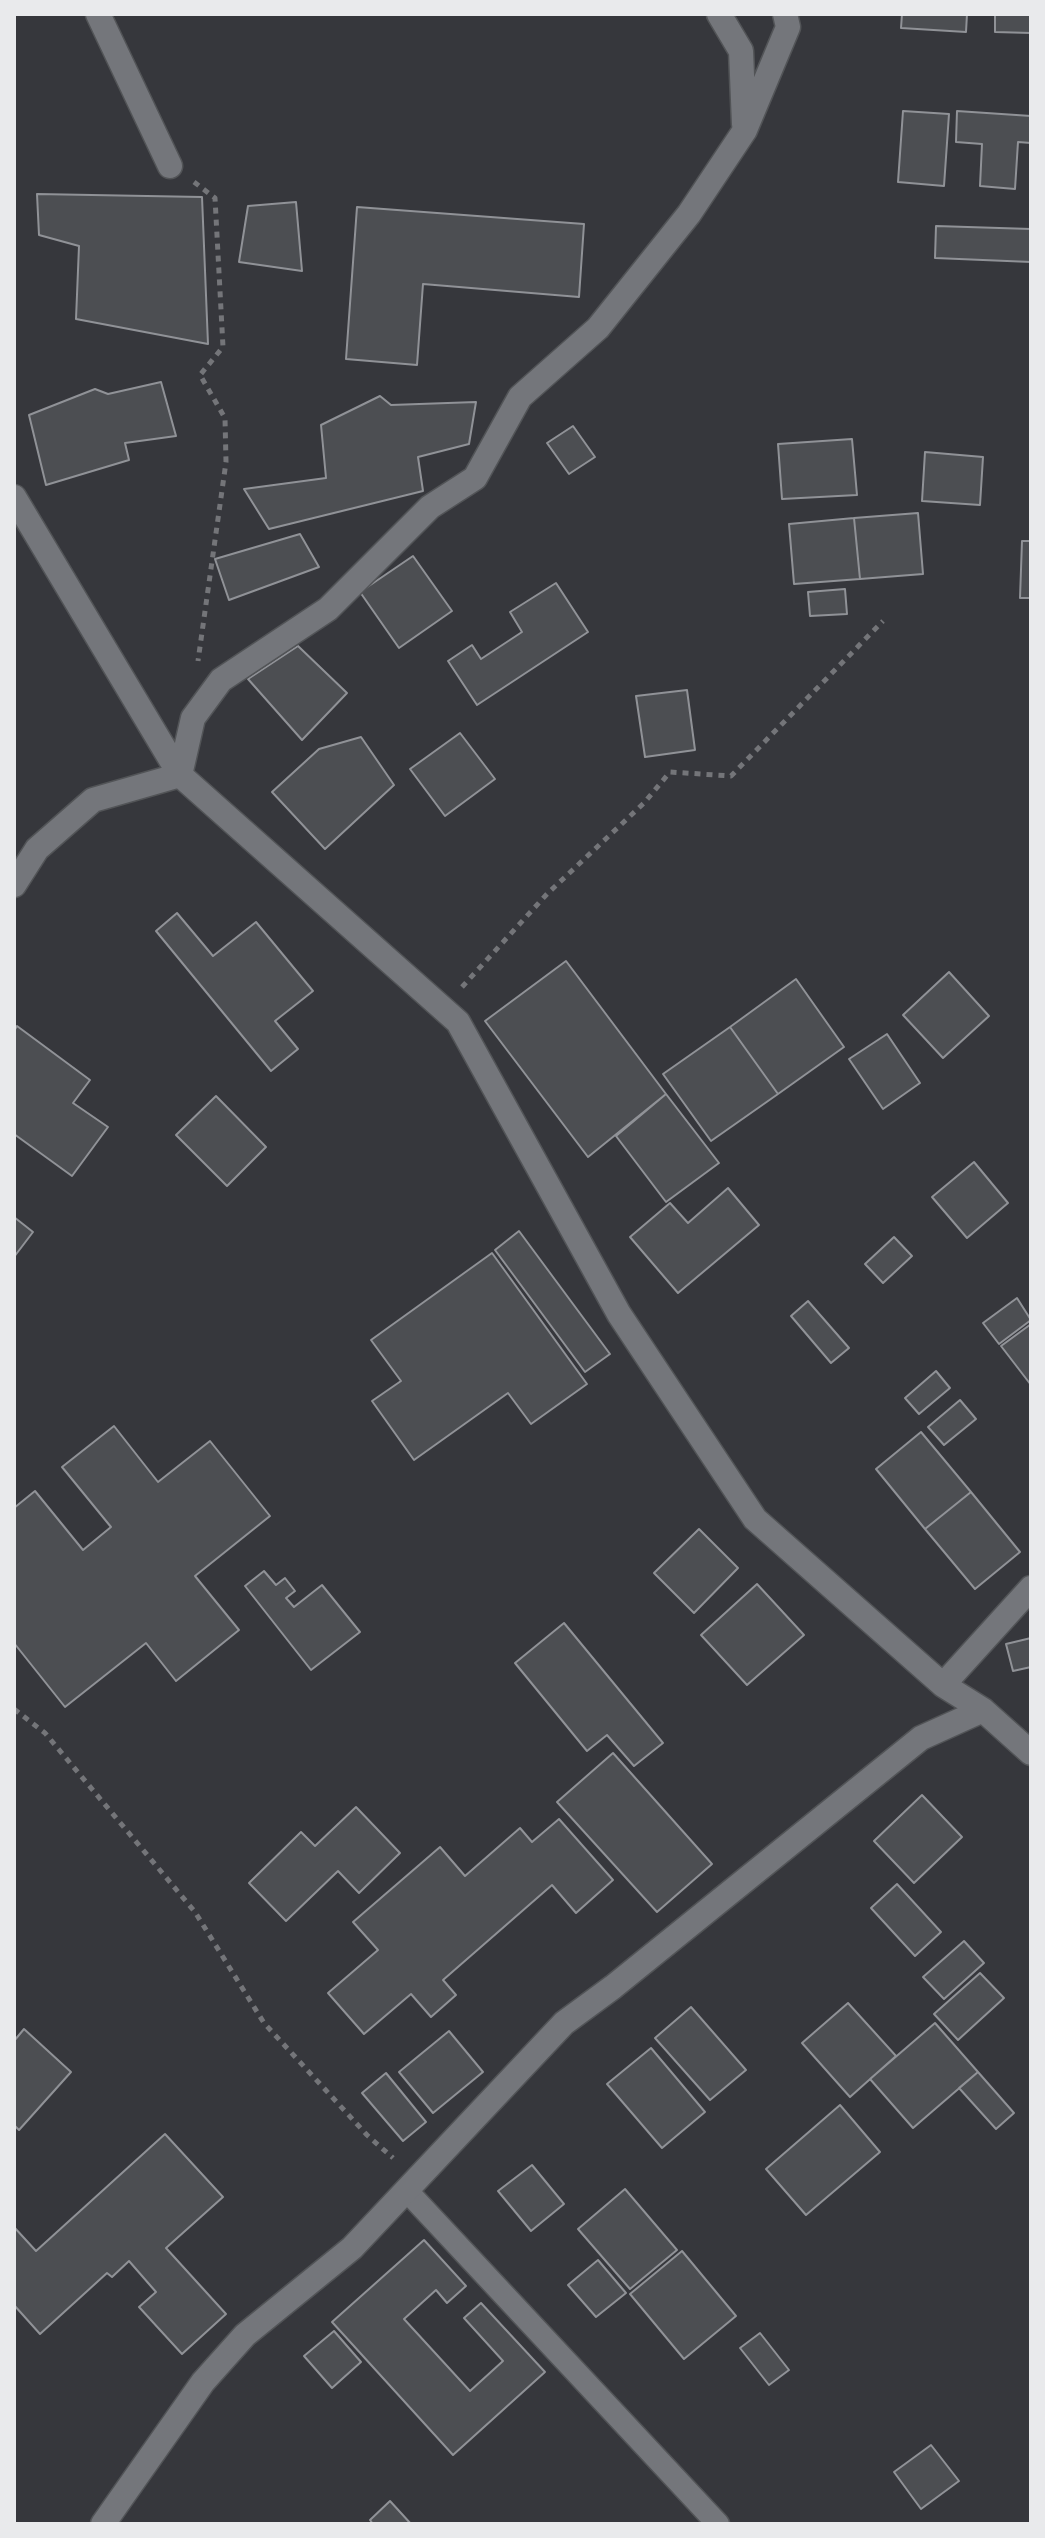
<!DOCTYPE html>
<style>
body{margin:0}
#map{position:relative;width:1045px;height:2538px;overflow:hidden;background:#36373c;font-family:Jost,sans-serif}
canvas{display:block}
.frame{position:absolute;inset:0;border:16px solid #e9eaec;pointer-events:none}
</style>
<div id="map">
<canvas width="1045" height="2538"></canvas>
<div class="frame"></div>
</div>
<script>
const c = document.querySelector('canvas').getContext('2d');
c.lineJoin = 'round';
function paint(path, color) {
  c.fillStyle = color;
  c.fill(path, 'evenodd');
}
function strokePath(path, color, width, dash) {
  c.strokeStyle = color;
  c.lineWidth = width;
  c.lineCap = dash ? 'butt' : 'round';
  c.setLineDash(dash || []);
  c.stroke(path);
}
const building = new Path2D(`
 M902,14H967L966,32L901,28Z
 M995,14H1031V33L995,32Z
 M903,111L949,114L944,186L898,182Z
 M957,111L1031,116V143L1018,142L1015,189L980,186L982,144L956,142Z
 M37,194L202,197L208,344L76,319L79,246L39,235Z
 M296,202L302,271L239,262L248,206Z
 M357,207L584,224L579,297L423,284L417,365L346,359Z
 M936,226L1031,229V262L935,258Z
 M161,382L176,436L125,443L129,460L46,485L29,415L95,389L108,394Z
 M380,396L391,405L476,402L469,444L418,457L423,491L269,529L244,489L326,478L321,425Z
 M573,426L595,457L569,474L547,443Z
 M852,439L857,495L782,499L778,444Z
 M925,452L983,457L980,505L922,501Z
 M918,513L923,574L860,579L854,518Z
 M854,518L860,579L794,584L789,524Z
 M300,534L319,567L229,600L215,559Z
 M1022,541H1031V598H1020Z
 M413,556L452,611L399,648L360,592Z
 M556,583L588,632L477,705L448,661L472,645L481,659L522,632L510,612Z
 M845,589L847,614L810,616L808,592Z
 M298,646L347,693L302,740L248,679Z
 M687,690L695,750L645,757L636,696Z
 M460,733L495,779L445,816L410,769Z
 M361,737L394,785L325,849L272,792L319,749Z
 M177,913L213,956L256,922L313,991L275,1021L298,1049L271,1071L156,931Z
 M566,961L666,1094L588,1157L485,1021Z
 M949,972L989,1016L943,1058L903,1015Z
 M796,979L844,1047L778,1094L730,1027Z
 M17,1026L90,1080L73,1103L108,1127L72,1176L14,1134V1031Z
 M730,1027L778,1094L711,1141L663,1074Z
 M887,1034L920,1083L883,1109L849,1059Z
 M666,1094L719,1163L666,1202L616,1136Z
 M216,1096L266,1147L227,1186L176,1135Z
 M974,1162L1008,1203L967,1238L932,1197Z
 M728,1188L759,1225L678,1293L630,1237L670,1203L688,1223Z
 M14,1217L33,1232L14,1257Z
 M519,1231L610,1354L585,1372L495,1250Z
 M894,1237L912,1256L883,1283L865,1264Z
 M492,1253L587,1384L531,1424L508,1393L414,1460L372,1401L401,1381L371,1340Z
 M1017,1298L1031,1320L999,1344L983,1323Z
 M808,1301L849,1348L831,1363L791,1316Z
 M1031,1324V1385L1001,1346Z
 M936,1371L950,1388L919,1414L905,1398Z
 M960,1400L976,1419L944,1445L928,1427Z
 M114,1426L158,1482L210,1441L270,1516L195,1576L239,1630L176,1681L146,1643L65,1707L14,1643V1508L35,1491L83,1550L111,1527L62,1467Z
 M921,1432L971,1492L925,1529L876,1469Z
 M971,1492L1020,1552L975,1589L925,1529Z
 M699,1529L738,1568L694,1613L654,1573Z
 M264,1571L276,1585L285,1578L295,1591L286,1598L294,1607L322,1585L360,1632L311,1670L245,1586Z
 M757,1584L804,1635L747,1685L701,1635Z
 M564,1623L663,1743L634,1766L607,1735L587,1751L515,1663Z
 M1031,1638V1667L1013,1671L1006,1644Z
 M613,1753L712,1864L657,1912L557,1802Z
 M922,1795L962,1837L914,1883L874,1841Z
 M356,1807L400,1853L359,1893L338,1871L286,1921L249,1883L301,1832L315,1846Z
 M559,1819L613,1880L576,1913L552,1885L443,1980L456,1995L431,2017L411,1994L364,2034L328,1993L378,1950L353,1922L440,1847L465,1876L520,1828L532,1842Z
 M897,1884L941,1932L915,1956L871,1908Z
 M964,1941L984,1963L944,1999L923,1977Z
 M980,1973L1004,1998L958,2040L934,2014Z
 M848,2003L896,2056L850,2097L802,2043Z
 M691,2007L746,2070L710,2100L655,2038Z
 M935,2023L978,2072L913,2128L870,2079Z
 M24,2029L71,2072L19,2130L14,2125V2041Z
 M449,2031L483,2072L433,2113L399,2072Z
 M651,2048L705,2112L662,2148L607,2084Z
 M978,2072L1014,2113L996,2129L959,2088Z
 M386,2073L426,2122L403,2141L362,2093Z
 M840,2105L880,2152L806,2215L766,2169Z
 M165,2134L223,2197L166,2248L226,2314L182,2354L139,2307L156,2292L129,2261L112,2277L107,2273L40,2334L14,2305V2227L36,2251Z
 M532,2165L564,2204L531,2231L498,2191Z
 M625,2189L677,2250L630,2289L578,2229Z
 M424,2240L466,2286L447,2303L436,2290L404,2319L470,2391L503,2361L464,2318L481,2303L545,2372L453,2455L332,2322Z
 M682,2251L736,2316L684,2359L630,2294Z
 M598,2260L626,2293L596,2317L568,2285Z
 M334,2331L361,2362L332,2388L304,2356Z
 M760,2333L789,2370L769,2385L740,2348Z
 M931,2445L959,2481L921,2509L894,2472Z
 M390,2501L411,2524H373L370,2520Z`);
paint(building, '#4c4e52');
strokePath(building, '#909297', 2);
const lane = new Path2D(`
 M407,2191L718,2524`);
const street = new Path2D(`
 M98,14L170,166
 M719,14L741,51L744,124
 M14,497L180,775L458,1022L619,1314L755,1519L943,1685L983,1710L1031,1753
 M14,885L37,849L93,800L180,775L193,718L221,680L328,609L430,507L475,478L520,397L598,328L689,214L745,130L788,27L785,14
 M943,1685L1031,1588
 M103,2524L203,2382L245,2335L352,2248L564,2023L613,1987L921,1738L983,1710`);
strokePath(lane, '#525457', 25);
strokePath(street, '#525457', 27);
strokePath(new Path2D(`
 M194,182L215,198L223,347L200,375L225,418L226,462L198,661
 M462,987L547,894L644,803L670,772L731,776L883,621
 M14,1709L45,1733L195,1912L264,2023L367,2135L393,2158`), '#747579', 5, [6, 6]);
strokePath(lane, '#74767b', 22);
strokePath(street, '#74767b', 24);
</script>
